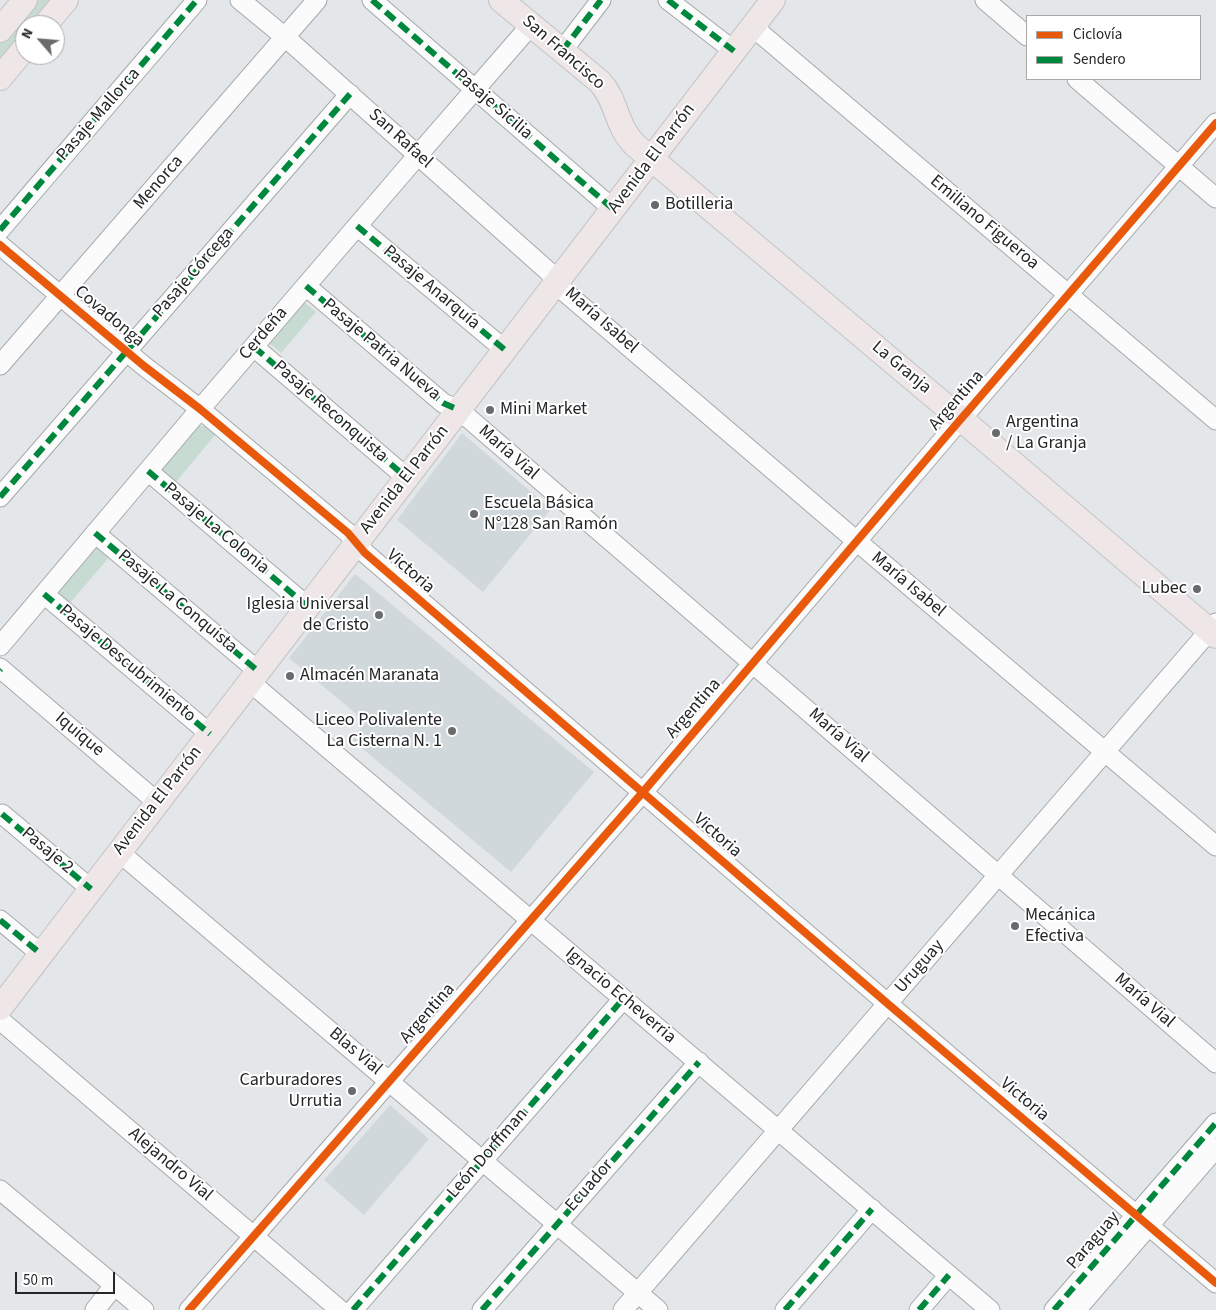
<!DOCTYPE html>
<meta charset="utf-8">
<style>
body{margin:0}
#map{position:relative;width:1216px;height:1310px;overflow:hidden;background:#e4e7e9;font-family:"Source Sans 3",sans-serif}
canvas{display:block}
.legend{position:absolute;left:1026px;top:15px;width:175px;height:65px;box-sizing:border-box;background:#fff;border:1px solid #a8a8a9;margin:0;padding:6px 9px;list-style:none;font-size:15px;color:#252627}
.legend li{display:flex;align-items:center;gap:10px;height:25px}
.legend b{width:25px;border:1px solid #a8a8a9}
.north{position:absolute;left:15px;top:15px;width:50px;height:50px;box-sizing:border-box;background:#fff;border:1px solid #a8a8a9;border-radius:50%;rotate:297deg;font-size:14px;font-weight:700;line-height:20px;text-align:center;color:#252627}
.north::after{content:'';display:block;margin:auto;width:18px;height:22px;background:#686a6b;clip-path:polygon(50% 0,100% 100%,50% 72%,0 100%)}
.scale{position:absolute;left:15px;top:1272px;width:100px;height:22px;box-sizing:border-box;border:2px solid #252627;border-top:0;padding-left:6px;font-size:15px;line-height:18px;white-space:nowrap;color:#252627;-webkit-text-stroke:4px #fff;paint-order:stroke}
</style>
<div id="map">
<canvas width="1216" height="1310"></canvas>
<ul class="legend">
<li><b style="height:6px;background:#e8590c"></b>Ciclovía</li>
<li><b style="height:6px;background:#00873e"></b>Sendero</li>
</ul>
<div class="north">N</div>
<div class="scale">50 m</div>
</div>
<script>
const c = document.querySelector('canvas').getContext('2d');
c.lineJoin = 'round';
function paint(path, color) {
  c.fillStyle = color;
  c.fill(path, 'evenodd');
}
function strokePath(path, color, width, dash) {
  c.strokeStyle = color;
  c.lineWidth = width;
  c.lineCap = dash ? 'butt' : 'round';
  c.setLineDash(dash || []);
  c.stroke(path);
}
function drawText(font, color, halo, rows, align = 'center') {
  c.font = font + ' "Source Sans 3",sans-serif';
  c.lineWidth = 4;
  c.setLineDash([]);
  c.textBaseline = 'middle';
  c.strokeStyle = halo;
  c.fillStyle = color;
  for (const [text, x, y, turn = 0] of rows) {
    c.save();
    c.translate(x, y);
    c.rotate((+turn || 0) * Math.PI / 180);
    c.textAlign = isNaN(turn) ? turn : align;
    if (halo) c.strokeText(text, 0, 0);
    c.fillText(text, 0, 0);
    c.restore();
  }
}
paint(new Path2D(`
 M462,433L551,509L483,592L397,520Z
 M355,574L594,772L511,872L352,740L366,722L289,658Z
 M390,1105L429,1139L364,1215L324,1180Z`), '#d0d8dc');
paint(new Path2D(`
 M33,0H60L38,25H25V41L0,70V39Z
 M304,302L316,312L281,353L269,343Z
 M198,426H207L216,434L175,483L160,471Z
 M98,544L111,555L70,603L58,592Z`), '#c7dbd2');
const minor = new Path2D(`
 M240,0L285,37L549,272L566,293L846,532L1216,846
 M372,0L613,209
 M668,0L734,51
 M985,0L1027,36
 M753,27L1216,420
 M562,51L601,0
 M1077,79L1216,198
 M357,226L505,350
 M0,230L197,0
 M0,245L144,366L200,409L348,533L365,553L888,1004L1216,1283
 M306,286L443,403L459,410L1216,1063
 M254,347L407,478
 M0,365L317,0
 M148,471L308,607
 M0,497L350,94
 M95,533L258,671
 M44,594L210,734
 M0,646L207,401L418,155L531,25
 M0,668L157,802
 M250,682L990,1310
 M2,814L91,889
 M119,852L658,1310
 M0,920L41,954
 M0,1020L340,1310
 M0,1190L144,1310
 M95,1310L114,1286
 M189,1310L643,792L948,434L1216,123
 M353,1310L623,999
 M482,1310L699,1062
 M623,1310L1216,623
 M785,1310L872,1209
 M919,1310L949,1275
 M1054,1310L1216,1123
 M1076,1310L1216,1148`);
const major = new Path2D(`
 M501,0L600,82C618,102 615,125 635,145L961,419L1216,636
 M45,25L66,0
 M0,30L25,0
 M0,78L25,48
 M0,1008L773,0`);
strokePath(minor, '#a5a7a9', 21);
strokePath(major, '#c2c3c4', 26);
strokePath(minor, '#fbfbfc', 19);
strokePath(major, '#eee6e7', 24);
strokePath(new Path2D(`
 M372,0L613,209
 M668,0L734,51
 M562,51L601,0
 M357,226L505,350
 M0,230L197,0
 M306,286L443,403L459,410
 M254,347L407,478
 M148,471L308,607
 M0,497L350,94
 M95,533L258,671
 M44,594L210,734
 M0,670L1,669
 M2,814L91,889
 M0,920L41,954
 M353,1310L623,999
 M482,1310L699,1062
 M785,1310L872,1209
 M919,1310L949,1275
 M1054,1310L1216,1123`), '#00873e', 6, [12, 6]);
strokePath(new Path2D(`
 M0,245L144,366L200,409L348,533L365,553L888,1004L1216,1283
 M189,1310L643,792L948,434L1216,123`), '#e8590c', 8);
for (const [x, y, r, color] of [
 [655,205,5,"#686a6b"],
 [490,410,5,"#686a6b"],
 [996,433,5,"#686a6b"],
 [474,514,5,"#686a6b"],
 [1197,589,5,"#686a6b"],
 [379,615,5,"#686a6b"],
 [290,676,5,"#686a6b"],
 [452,731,5,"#686a6b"],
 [1015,926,5,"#686a6b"],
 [352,1091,5,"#686a6b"]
]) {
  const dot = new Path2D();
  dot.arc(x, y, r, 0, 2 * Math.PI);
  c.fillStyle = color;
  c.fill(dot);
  strokePath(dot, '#fff', 2);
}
drawText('18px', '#252627', '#fff', [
 ["San Francisco",563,53,41],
 ["Pasaje Sicilia",493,105,41],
 ["Pasaje Mallorca",99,115,-49],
 ["San Rafael",400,139,42],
 ["Avenida El Parrón",652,159,-53],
 ["Menorca",159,183,-49],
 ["Emiliano Figueroa",984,223,40],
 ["Pasaje Córcega",194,273,-49],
 ["Pasaje Anarquía",431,288,40],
 ["Covadonga",109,317,40],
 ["María Isabel",601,321,41],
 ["Cerdeña",264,334,-49],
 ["Pasaje Patria Nueva",381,350,40],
 ["La Granja",901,368,40],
 ["Argentina",957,401,-49],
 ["Pasaje Reconquista",330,412,41],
 ["María Vial",508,453,41],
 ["Avenida El Parrón",405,480,-52],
 ["Pasaje La Colonia",216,529,40],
 ["Victoria",410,572,41],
 ["María Isabel",908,585,40],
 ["Pasaje La Conquista",177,602,40],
 ["Pasaje Descubrimiento",127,664,40],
 ["Argentina",694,709,-49],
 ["Iquique",79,735,40],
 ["María Vial",838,736,41],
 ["Avenida El Parrón",158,801,-52],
 ["Victoria",717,836,41],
 ["Pasaje 2",47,851,40],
 ["Uruguay",920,967,-49],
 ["Ignacio Echeverria",620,996,40],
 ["María Vial",1144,1001,41],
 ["Argentina",428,1014,-49],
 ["Blas Vial",355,1052,40],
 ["Victoria",1024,1100,40],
 ["León Dorffman",488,1154,-49],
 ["Alejandro Vial",170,1165,40],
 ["Ecuador",590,1186,-49],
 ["Paraguay",1094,1241,-49]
]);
drawText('18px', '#252627', '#fff', [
 ["Botilleria",665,205],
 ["Mini Market",500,410],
 ["Argentina",1006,423],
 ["/ La Granja",1006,444],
 ["Escuela Básica",484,504],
 ["N°128 San Ramón",484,525],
 ["Lubec",1187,589,"right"],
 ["Iglesia Universal",369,605,"right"],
 ["de Cristo",369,626,"right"],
 ["Almacén Maranata",300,676],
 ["Liceo Polivalente",442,721,"right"],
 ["La Cisterna N. 1",442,742,"right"],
 ["Mecánica",1025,916],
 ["Efectiva",1025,937],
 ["Carburadores",342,1081,"right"],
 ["Urrutia",342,1102,"right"]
], 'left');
</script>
